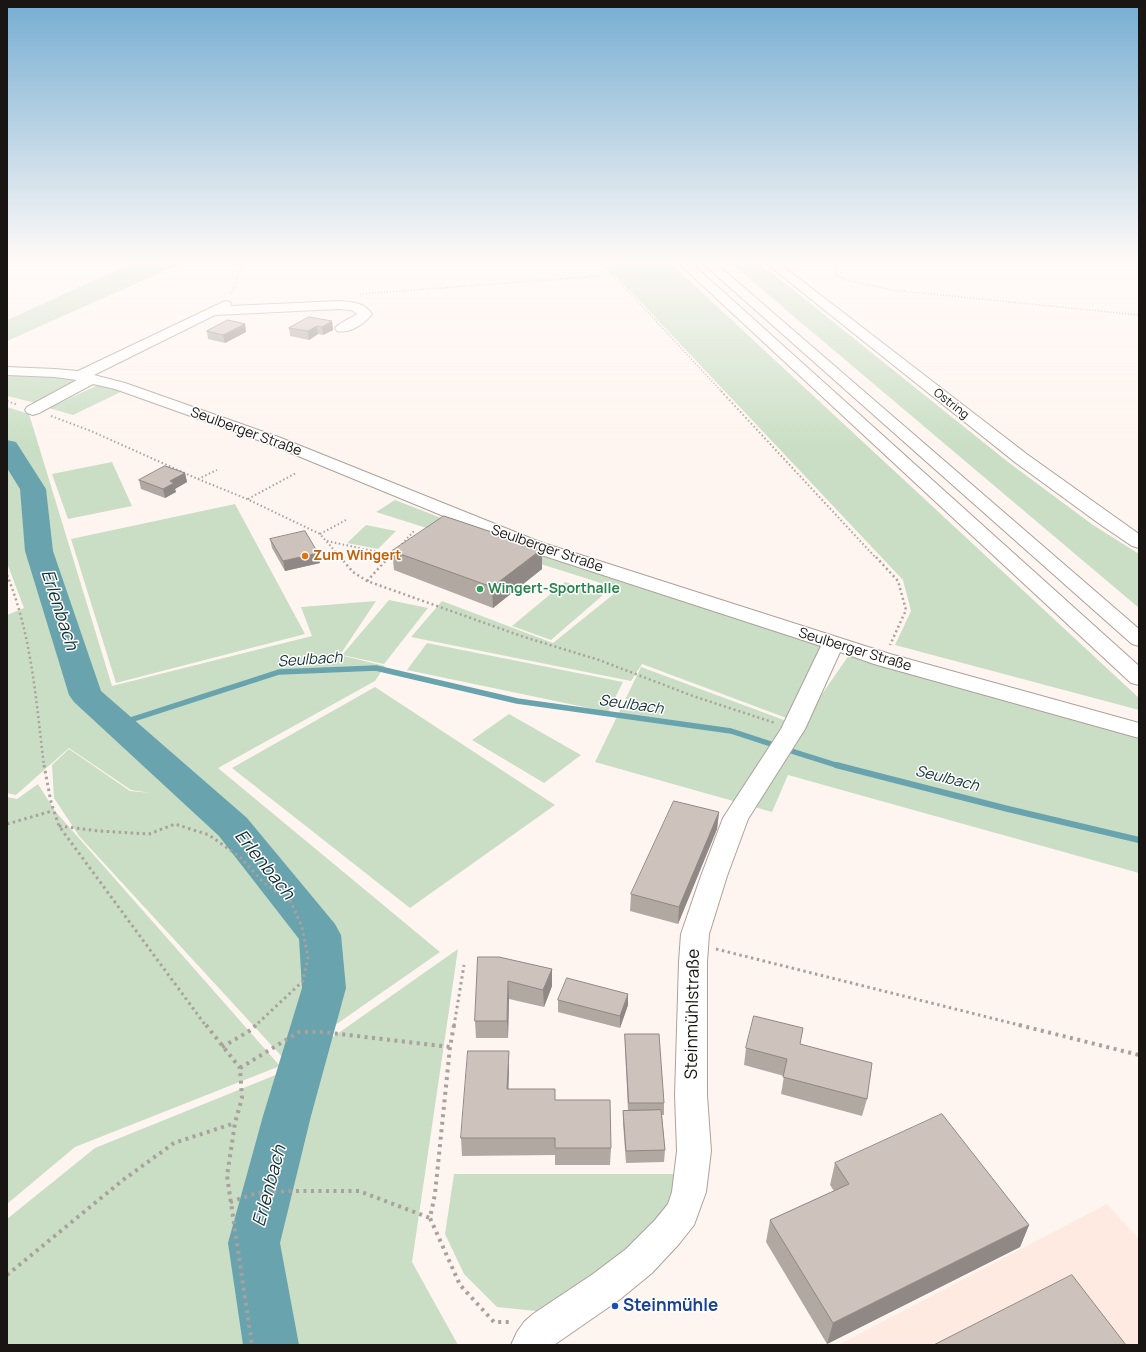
<!DOCTYPE html>
<meta charset="utf-8">
<style>
body{margin:0}
#map{position:relative;width:1146px;height:1352px;overflow:hidden;background:#fff5f0;font-family:Manrope,sans-serif}
canvas{display:block}
.frame{position:absolute;inset:0;border:8px solid #191513;pointer-events:none}
</style>
<div id="map">
<canvas width="1146" height="1352"></canvas>
<div class="frame"></div>
</div>
<script>
const c = document.querySelector('canvas').getContext('2d');
c.lineJoin = 'round';
function paint(path, color) {
  c.fillStyle = color;
  c.fill(path, 'evenodd');
}
function strokePath(path, color, width, dash) {
  c.strokeStyle = color;
  c.lineWidth = width;
  c.lineCap = dash ? 'butt' : 'round';
  c.setLineDash(dash || []);
  c.stroke(path);
}
function drawText(font, color, halo, rows, align = 'center') {
  c.font = font + ' Manrope,sans-serif';
  c.lineWidth = 3;
  c.setLineDash([]);
  c.textBaseline = 'middle';
  c.strokeStyle = halo;
  c.fillStyle = color;
  for (const [text, x, y, turn = 0] of rows) {
    c.save();
    c.translate(x, y);
    c.rotate((+turn || 0) * Math.PI / 180);
    c.textAlign = isNaN(turn) ? turn : align;
    if (halo) c.strokeText(text, 0, 0);
    c.fillText(text, 0, 0);
    c.restore();
  }
}
paint(new Path2D(`
 M1107,1204L1139,1239V1345H838Z`), '#feeae0');
paint(new Path2D(`
 M139,260H189L7,341V320Z
 M601,260H667L1139,698V710L895,645L911,611L903,580Z
 M727,260H756L1008,462L1093,525L1139,554V608Z
 M7,368L93,376L40,404L7,396Z
 M102,383L125,390L73,415L49,408Z
 M7,407L29,414L112,686L312,636L301,607L376,601L340,655L385,666L375,681L218,768L440,952L285,1060L79,836L54,798L52,765L69,749L130,791L151,793L131,790L69,748L16,795L7,793V615L24,608L7,563Z
 M112,462L132,506L68,519L52,474Z
 M395,500L529,552L827,648L797,722L642,664L631,681L411,637L442,601L553,643L620,589L376,512Z
 M235,504L305,634L116,683L71,539Z
 M366,525L396,531L378,549L347,543Z
 M565,582L603,595L551,640L512,626Z
 M389,600L428,608L384,664L342,655Z
 M427,643L623,682L608,712L407,670Z
 M849,655L1139,735V873L788,775L772,812L595,762L641,667L800,726Z
 M375,687L555,805L410,908L232,768Z
 M509,714L581,755L544,783L472,740Z
 M38,784L55,811L280,1066L75,1147L7,1204V797L17,799Z
 M458,949L412,1262L458,1345H7V1219L95,1148L283,1072Z
 M454,1174H679L680,1200L654,1234L546,1312L497,1307L464,1274L445,1234Z`), '#c9dec4');
strokePath(new Path2D(`
 M118,724L279,672L376,668L517,701L731,731L777,746
 M785,749L839,766`), '#69a3ae', 5.5);
strokePath(new Path2D(`
 M836,765L1008,809L1139,840`), '#69a3ae', 6);
paint(new Path2D(`
 M7,440L16,442L46,489L53,551L101,691L247,818L335,924L341,935L346,988L311,1116L280,1243L299,1345H243L228,1243L263,1116L302,988L299,939L219,836L74,702L69,695L25,551L20,489L7,468Z`), '#69a3ae');
const minor = new Path2D(`
 M225,301L230,302L231,306L339,301C352,302 364,302 372,314C365,324 349,334 337,331L335,328C340,322 350,319 357,314L351,310L339,309L215,315L94,375L125,383L281,438L540,542L890,654L1139,723V738L874,664L840,652L805,729L748,819L727,876L709,934L707,962V1095L711,1151L706,1192L694,1225L679,1244L652,1273L619,1300L554,1345H511L517,1332L524,1322L533,1314L593,1274L626,1249L655,1220L668,1204L672,1192L677,1151L675,1095L679,962L681,934L701,876L723,818L781,729L821,646L526,550L269,444L115,389L93,384L39,413L33,415L27,413L25,410L27,407L77,380L55,377L7,375V367L55,369L78,371Z`);
const major = new Path2D(`
 M762,260H775L1028,455L1139,534V548L1132,546L1101,525L1016,463Z`);
const highway = new Path2D(`
 M675,260H688L1139,666V685L1131,683Z
 M699,260H712L1139,629V646L1132,644Z`);
strokePath(minor, '#aca19b', 2);
strokePath(major, '#aca19b', 2);
strokePath(highway, '#aca19b', 2);
strokePath(new Path2D(`
 M599,260L722,392
 M839,260L835,275L849,281L892,290L1139,315
 M231,294L244,260H239
 M360,294L614,275`), '#a9a19e', 1.5, [1, 2]);
strokePath(new Path2D(`
 M721,391L876,558
 M7,401L18,405
 M51,416L91,431L198,479L247,499L320,534L341,558
 M198,479L217,470
 M248,499L296,473
 M320,534L346,520
 M327,541L396,556
 M399,547L415,530
 M388,558L391,555`), '#a9a19e', 2, [1.5, 2.5]);
strokePath(new Path2D(`
 M340,557L353,572L367,581L524,637L599,660L693,696L775,723
 M876,557L898,581L906,610L890,645
 M7,575C32,636 36,701 44,766
 M367,581L389,557`), '#a9a19e', 2.5, [2, 3]);
strokePath(new Path2D(`
 M44,765L51,802L59,826L206,1026
 M7,824L52,811
 M59,826L99,831L149,834L175,824L209,835L240,857L263,882L291,902L302,927L308,957L303,981L255,1026
 M716,949L1023,1026
 M454,1026L464,965`), '#a9a19e', 3, [2.5, 3.5]);
strokePath(new Path2D(`
 M206,1025L240,1068L242,1098L235,1123L227,1176L252,1345
 M454,1025L450,1047L435,1194L430,1218L460,1285L494,1322H513
 M1019,1025L1139,1055
 M222,1047L251,1030L256,1025
 M240,1068L299,1032H323L450,1047
 M230,1202L257,1193L291,1191H359L430,1218
 M7,1275L123,1180L174,1143L235,1123`), '#a9a19e', 4, [3, 4.5]);
paint(minor, '#fff');
paint(major, '#fff');
paint(highway, '#fff');
paint(new Path2D(`
 M332,321L333,330L323,335L318,334L309,340L290,336L289,328Z
 M245,324L246,332L225,343L208,339L207,331Z
 M185,473L187,482L175,489L176,492L165,498L141,489L139,480Z
 M270,539L320,563L285,571L272,548Z
 M392,551L542,569L493,608L394,570Z
 M719,812L717,829L678,924L630,911L631,894Z
 M478,957L552,969V986L544,1007L509,999L508,1038H476L475,1021Z
 M558,1000L628,1005L620,1028L558,1012Z
 M625,1034L664,1103V1115H662L665,1150L664,1162L626,1163L623,1123V1111H628L625,1046Z
 M800,1044L867,1099L862,1116L781,1094L784,1076L744,1065L746,1048Z
 M509,1051V1068L508,1089L556,1100L611,1148L610,1165H555V1155L462,1156L461,1138Z
 M835,1163L1029,1225L1020,1247L827,1344L766,1242L770,1220L834,1191L830,1185Z`), '#b1a8a2');
paint(new Path2D(`
 M332,321L333,330L323,335L322,327Z
 M245,324L246,332L225,343L223,335Z
 M317,326L318,334L309,340L308,331Z
 M185,473L187,482L175,489L176,492L165,498L163,489L170,481Z
 M542,549V569L493,608L492,587Z
 M318,553L320,563L285,571L283,561Z
 M719,812L717,829L678,924L679,907Z
 M552,969V986L544,1007L543,990Z
 M508,981L509,999L508,1038L507,1021Z
 M628,994V1005L620,1028V1016Z
 M509,1051V1068L508,1107L507,1089Z
 M1029,1225L1020,1247L827,1344L833,1323Z`), '#908884');
const building = new Path2D(`
 M309,317L332,321L322,327L317,326L308,331L289,328Z
 M228,320L245,324L223,335L207,331Z
 M165,466L185,473L170,481L174,483L163,489L139,480Z
 M444,516L542,549L492,587L392,551Z
 M305,531L318,553L283,561L270,539Z
 M674,801L719,812L679,907L631,894Z
 M478,957H499L552,969L543,990L508,981L507,1021H475Z
 M567,978L628,994L620,1016L558,1000Z
 M754,1016L803,1028L800,1044L872,1063L867,1099L783,1077L787,1059L746,1048Z
 M625,1034H659L664,1103H629Z
 M468,1051H509L507,1089H555V1100H610L611,1148H555V1138H461Z
 M661,1110L665,1150L626,1151L623,1111Z
 M942,1114L1029,1225L833,1323L770,1220L849,1184L835,1163Z
 M1072,1275L1126,1345H934Z`);
paint(building, '#cec3bc');
strokePath(building, '#908884', 1);
const sky = c.createLinearGradient(0, 0, 0, 449);
sky.addColorStop(0, '#75add1');
sky.addColorStop(0.58, '#fffaf8');
sky.addColorStop(1, '#fffaf800');
c.fillStyle = sky;
c.fillRect(0, 0, 1146, 449);
for (const [x, y, r, color] of [
 [305,556,4,"#e8710a"],
 [480,589,4,"#2e9e5b"],
 [615,1306,4,"#1a4fb4"]
]) {
  const dot = new Path2D();
  dot.arc(x, y, r, 0, 2 * Math.PI);
  c.fillStyle = color;
  c.fill(dot);
  strokePath(dot, '#fff', 1.5);
}
drawText('12px', '#191513', '#fff', [
 ["Ostring",951,404,38]
]);
drawText('14px', '#191513', '#fff', [
 ["Seulberger Straße",246,432,20],
 ["Seulberger Straße",547,549,19],
 ["Seulberger Straße",855,650,17]
]);
drawText('bold 14px', '#c56008', '#fff', [
 ["Zum Wingert",313,556]
], 'left');
drawText('bold 14px', '#27864d', '#fff', [
 ["Wingert-Sporthalle",488,589]
], 'left');
drawText('italic 15px', '#123036', '#fff', [
 ["Seulbach",310,660,-4],
 ["Seulbach",631,705,8],
 ["Seulbach",947,779,14]
]);
drawText('17px', '#191513', '#fff', [
 ["Steinmühlstraße",693,1014,-89]
]);
drawText('bold 17px', '#164399', '#fff', [
 ["Steinmühle",623,1306]
], 'left');
drawText('italic 18px', '#123036', '#fff', [
 ["Erlenbach",59,610,72],
 ["Erlenbach",264,865,51],
 ["Erlenbach",270,1186,-75]
]);
</script>
